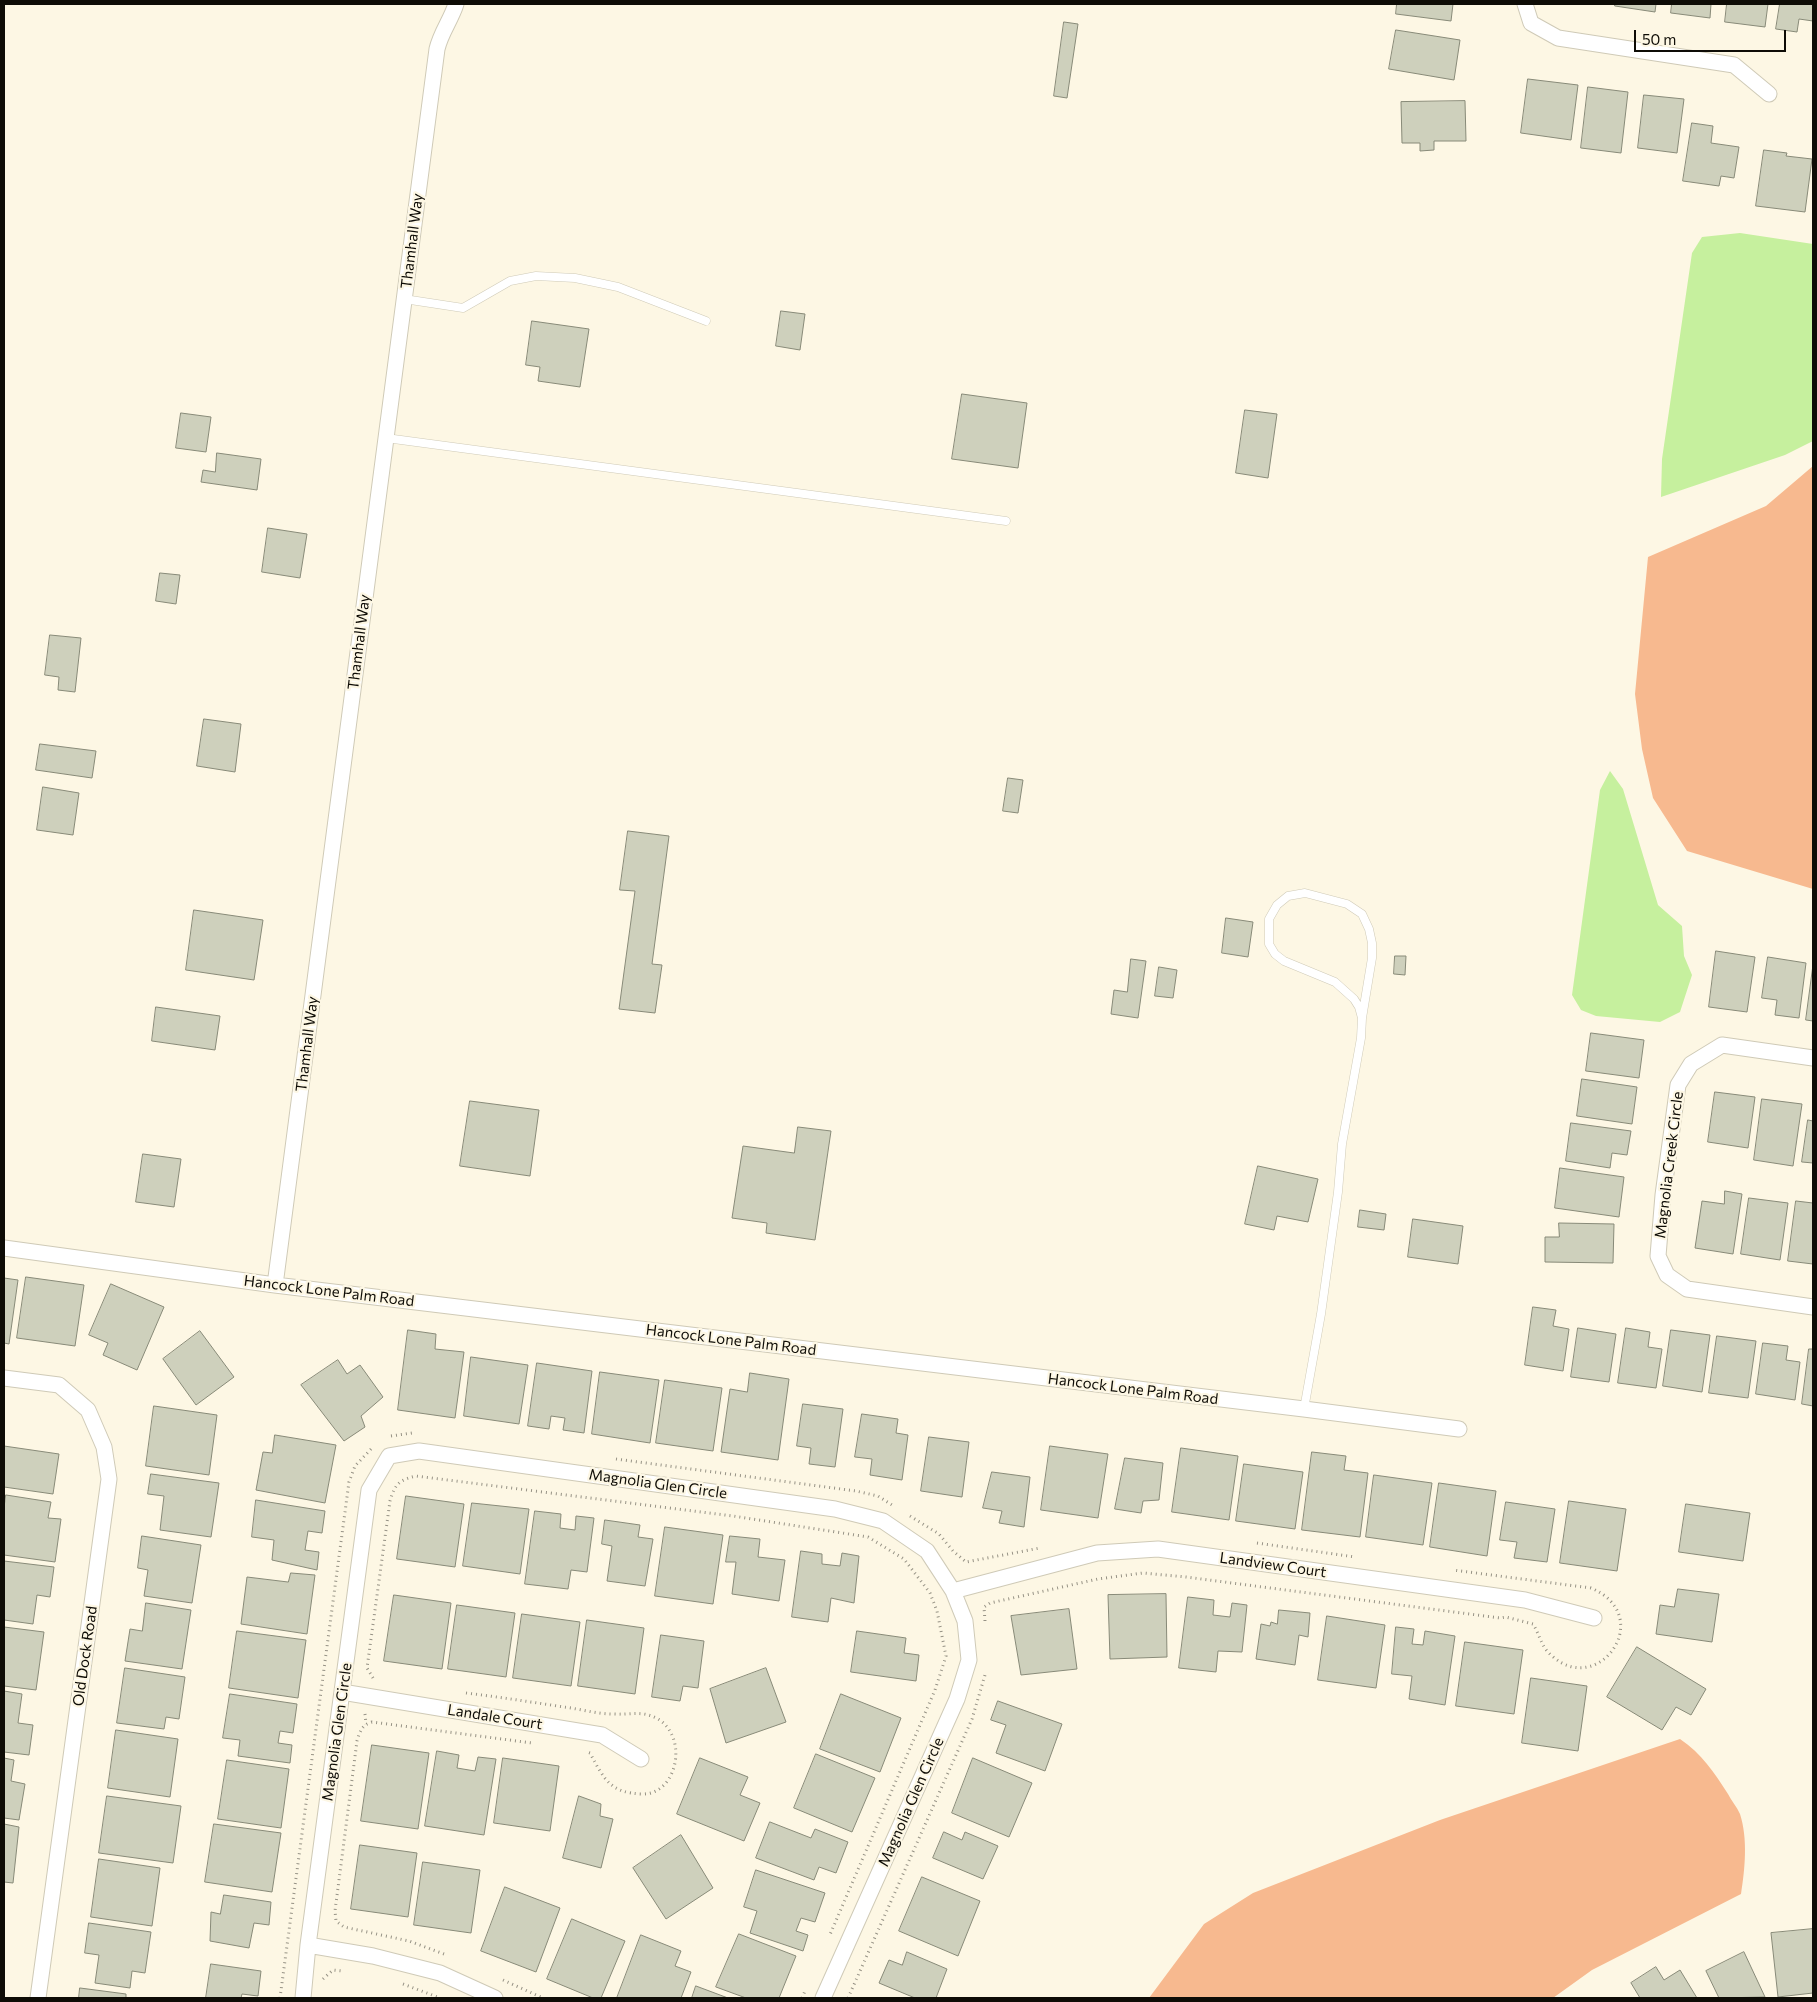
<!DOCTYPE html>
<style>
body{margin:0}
#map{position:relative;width:1817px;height:2002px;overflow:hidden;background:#fdf7e4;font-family:Commissioner,sans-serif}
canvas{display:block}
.frame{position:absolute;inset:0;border:5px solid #0e0c06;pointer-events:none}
.scale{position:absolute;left:1634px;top:30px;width:152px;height:22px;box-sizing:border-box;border:2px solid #0e0c06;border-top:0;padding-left:6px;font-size:15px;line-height:18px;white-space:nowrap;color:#0e0c06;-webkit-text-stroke:4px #fdf7e4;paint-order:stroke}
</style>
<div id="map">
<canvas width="1817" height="2002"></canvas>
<div class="frame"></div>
<div class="scale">50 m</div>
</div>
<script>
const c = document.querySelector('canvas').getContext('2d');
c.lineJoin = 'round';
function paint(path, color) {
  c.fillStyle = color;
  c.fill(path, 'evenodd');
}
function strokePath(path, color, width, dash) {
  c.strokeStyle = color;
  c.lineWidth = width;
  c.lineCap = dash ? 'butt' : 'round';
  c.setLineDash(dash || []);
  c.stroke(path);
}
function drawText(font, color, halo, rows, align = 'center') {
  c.font = font + ' Commissioner,sans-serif';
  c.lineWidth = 4.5;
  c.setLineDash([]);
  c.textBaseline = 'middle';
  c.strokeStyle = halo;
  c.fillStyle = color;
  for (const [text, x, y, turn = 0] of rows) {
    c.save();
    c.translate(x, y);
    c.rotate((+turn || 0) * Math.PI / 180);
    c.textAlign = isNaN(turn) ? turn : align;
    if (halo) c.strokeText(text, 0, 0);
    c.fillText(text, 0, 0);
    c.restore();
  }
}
paint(new Path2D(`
 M1813,466V889L1687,851L1653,798L1642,749L1635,694L1648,557L1766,506Z
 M1680,1739C1702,1754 1714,1772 1728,1794C1731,1800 1737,1807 1740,1814C1748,1839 1745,1869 1741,1894L1592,1970L1553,1998H1149L1204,1924L1253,1893L1440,1820Z`), '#f7b98f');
paint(new Path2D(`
 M1740,233L1813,244V441L1785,455L1661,497L1662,459L1692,253L1702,237Z
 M1610,771L1623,789L1658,905L1682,926L1684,956L1692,975L1680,1012L1660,1022L1596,1016L1581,1010L1572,995L1600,790Z`), '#c6f09e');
const building = new Path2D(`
 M1397,4H1453L1451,21L1396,14Z
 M1615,4H1656L1655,12L1615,6Z
 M1672,4H1711L1710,18L1671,13Z
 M1727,4H1768L1765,27L1725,22Z
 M1780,4H1813V21L1799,19L1797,32L1776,29Z
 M1064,22L1078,24L1067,98L1054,96Z
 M1396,30L1460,40L1454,80L1389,69Z
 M1528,79L1578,85L1571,140L1521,133Z
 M1588,87L1628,92L1621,153L1581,148Z
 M1644,95L1684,99L1677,153L1638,148Z
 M1465,101L1466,141H1434V150L1420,151V143H1402L1401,102Z
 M1692,123L1713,126L1711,143L1739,147L1734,178L1721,176L1719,186L1683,181Z
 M1764,150L1787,153L1786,156L1812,159L1805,212L1756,206Z
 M781,311L805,314L800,350L776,346Z
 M532,321L589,329L580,387L538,381L540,367L526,365Z
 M962,394L1027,403L1018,468L952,459Z
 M1245,410L1277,414L1268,478L1236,473Z
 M181,413L211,417L206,452L176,448Z
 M217,453L261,459L257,490L201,482L203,470L215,472Z
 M268,528L307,534L300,578L262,572Z
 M160,573L180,575L176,604L156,601Z
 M50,635L81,638L75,692L58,690L59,677L45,675Z
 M204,719L241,724L235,772L197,766Z
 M40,744L96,751L92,778L36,770Z
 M1008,778L1023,780L1018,813L1003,811Z
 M43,787L79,793L73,835L37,830Z
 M628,831L669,836L652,964L662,965L655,1013L619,1009L635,891L620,890Z
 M194,910L263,920L254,980L186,970Z
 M1226,918L1253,922L1248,957L1222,953Z
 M1716,951L1755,957L1747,1012L1709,1007Z
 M1395,956H1406L1405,975L1394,974Z
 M1768,957L1806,963L1799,1018L1775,1015L1777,1000L1762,998Z
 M1131,959L1146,961L1138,1018L1111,1014L1114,990L1127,992Z
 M1813,965V1021L1806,1020Z
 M1159,967L1177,970L1173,998L1155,996Z
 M156,1007L220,1016L215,1050L152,1041Z
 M1591,1033L1644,1040L1639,1078L1586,1071Z
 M1582,1079L1637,1087L1632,1124L1577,1116Z
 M1715,1092L1755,1097L1748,1148L1708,1142Z
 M1762,1099L1802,1104L1793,1166L1754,1160Z
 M470,1101L539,1110L530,1176L460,1166Z
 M1808,1120L1813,1121V1163L1802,1162Z
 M1571,1123L1631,1131L1627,1155L1612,1153L1610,1168L1566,1161Z
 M798,1127L831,1131L815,1240L766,1233L767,1223L732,1218L743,1146L794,1153Z
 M143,1154L181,1159L174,1207L136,1202Z
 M1258,1166L1318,1179L1308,1222L1277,1216L1274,1230L1245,1224Z
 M1560,1168L1624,1177L1619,1217L1555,1208Z
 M1725,1191L1742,1194L1733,1254L1695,1248L1702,1201L1724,1204Z
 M1749,1198L1788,1203L1780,1260L1741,1254Z
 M1796,1201L1813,1203V1264L1788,1261Z
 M1360,1210L1386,1214L1384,1230L1358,1227Z
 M1413,1219L1463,1226L1458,1264L1408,1257Z
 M1559,1223L1614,1224L1613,1263L1545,1262V1237H1559Z
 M26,1277L84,1285L75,1346L17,1338Z
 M4,1278L18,1280L9,1344L4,1343Z
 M111,1284L164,1307L137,1370L103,1355L108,1343L89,1335Z
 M1533,1307L1556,1310L1553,1326L1569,1329L1563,1371L1525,1365Z
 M1578,1328L1616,1334L1609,1382L1571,1377Z
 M1626,1328L1650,1332L1648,1347L1662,1349L1656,1388L1618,1383Z
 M408,1330L436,1334L435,1349L464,1352L455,1418L398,1410Z
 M1671,1330L1710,1335L1702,1392L1663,1386Z
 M200,1331L234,1377L196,1405L163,1359Z
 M1717,1336L1756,1341L1748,1398L1709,1393Z
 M1763,1343L1788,1346L1786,1360L1800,1362L1795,1400L1756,1394Z
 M1809,1349H1813V1406L1802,1404Z
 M471,1357L528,1365L519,1424L464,1416Z
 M338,1360L347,1374L360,1365L383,1397L361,1416L365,1427L344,1441L301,1385Z
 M537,1363L592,1371L584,1433L563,1430L565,1418L551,1416L549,1429L528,1426Z
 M600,1372L659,1380L650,1443L592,1434Z
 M750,1373L789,1379L778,1460L721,1452L730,1389L747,1392Z
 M665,1380L722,1388L713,1451L656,1443Z
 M803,1404L843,1409L835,1467L809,1464L811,1448L797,1446Z
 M154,1406L217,1415L209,1475L146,1466Z
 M862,1414L898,1419L896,1433L908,1435L902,1480L870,1475L872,1459L855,1457Z
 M275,1435L336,1445L325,1503L256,1490L263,1452L272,1453Z
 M929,1437L969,1442L962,1497L921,1491Z
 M4,1446L59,1454L53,1494L4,1487Z
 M1050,1446L1108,1454L1098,1518L1041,1510Z
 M1181,1448L1238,1456L1229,1520L1172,1512Z
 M1312,1452L1346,1456L1344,1470L1368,1473L1360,1537L1302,1530Z
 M1125,1458L1163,1463L1159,1500L1143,1501L1141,1513L1115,1509Z
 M1244,1464L1303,1472L1295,1529L1236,1521Z
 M992,1472L1030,1477L1024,1527L999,1523L1002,1511L983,1508Z
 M151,1474L219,1483L211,1537L160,1530L164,1496L148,1494Z
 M1374,1475L1432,1483L1423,1545L1366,1537Z
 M1439,1483L1496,1491L1487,1556L1430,1547Z
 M6,1495L51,1502L48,1518L61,1519L55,1562L4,1555V1508Z
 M406,1496L464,1504L455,1567L397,1559Z
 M256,1500L325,1511L322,1533L308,1531L305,1550L319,1552L317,1570L272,1560L274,1540L252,1537Z
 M1569,1501L1626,1509L1617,1571L1560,1563Z
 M1506,1502L1555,1509L1547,1562L1514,1558L1517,1542L1500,1540Z
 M472,1503L529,1509L520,1574L463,1566Z
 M1686,1504L1750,1513L1743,1561L1679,1552Z
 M535,1511L561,1514L560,1528L575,1530L576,1516L594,1518L587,1572L571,1570L568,1589L525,1584Z
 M605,1520L640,1525L638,1537L653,1539L645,1586L607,1581L612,1546L602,1544Z
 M665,1527L723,1535L713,1604L655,1596Z
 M142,1536L201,1545L192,1603L144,1596L148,1570L138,1568Z
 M730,1536L760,1539L758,1557L785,1560L779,1601L732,1594L736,1562H726Z
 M801,1551L822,1554V1564L840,1566L842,1553L859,1556L854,1603L831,1598L828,1622L792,1617Z
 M4,1561L54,1567L50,1597L37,1595L33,1624L4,1620Z
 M291,1573L315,1575L307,1634L241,1624L247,1577L288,1582Z
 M1678,1589L1719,1594L1712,1642L1656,1634L1660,1605L1674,1607Z
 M1166,1594L1167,1657L1110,1659L1108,1595Z
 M394,1595L451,1603L442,1669L384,1661Z
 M1188,1597L1214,1600L1213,1615L1230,1617L1232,1603L1247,1605L1242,1652L1218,1651L1216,1672L1179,1668Z
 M146,1603L191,1610L182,1669L125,1661L130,1629L142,1631Z
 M457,1605L515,1613L506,1677L448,1669Z
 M1069,1609L1077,1669L1021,1675L1011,1616Z
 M1279,1610L1310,1613L1308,1637L1299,1635L1295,1665L1256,1659L1261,1624L1270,1626L1271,1622L1277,1624Z
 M522,1614L580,1622L571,1686L513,1678Z
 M1327,1616L1385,1625L1376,1688L1318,1680Z
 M587,1620L644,1628L635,1694L578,1686Z
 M4,1627L44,1632L36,1690L4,1686Z
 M1396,1627L1414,1629L1412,1644L1423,1645L1425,1631L1455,1636L1445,1705L1409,1699L1412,1676L1392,1674Z
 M237,1631L306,1640L298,1698L229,1688Z
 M857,1631L906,1638L904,1653L919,1655L916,1681L851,1672Z
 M661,1635L704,1641L698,1688L683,1686L680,1701L652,1697Z
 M1465,1642L1523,1650L1514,1714L1456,1706Z
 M1637,1647L1706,1689L1691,1715L1676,1707L1662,1730L1607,1697Z
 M125,1668L185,1677L179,1719L166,1717L164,1729L117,1723Z
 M766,1668L786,1722L726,1743L710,1689Z
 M1531,1678L1587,1686L1578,1751L1522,1743Z
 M4,1691L22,1694L18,1723L33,1725L29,1755L4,1752Z
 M230,1694L297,1704L293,1733L280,1731L278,1743L292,1745L290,1763L238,1756L240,1740L223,1738Z
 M841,1694L901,1718L880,1772L820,1749Z
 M998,1701L1062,1724L1045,1771L996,1753L1006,1725L991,1720Z
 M116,1730L178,1739L170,1797L108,1788Z
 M372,1745L429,1753L418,1829L361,1821Z
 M437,1751L459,1755L457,1768L475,1771L478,1757L496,1759L484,1835L425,1826Z
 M816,1754L875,1778L852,1832L794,1808Z
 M4,1758L14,1760L11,1781L25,1784L19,1820L4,1818Z
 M503,1758L559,1766L550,1831L494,1823Z
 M700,1758L748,1777L740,1795L760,1803L744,1841L677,1814Z
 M973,1758L1032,1783L1009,1837L952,1813Z
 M227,1760L289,1769L281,1828L218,1819Z
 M107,1796L181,1806L173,1863L99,1853Z
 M579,1796L601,1804L600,1816L613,1819L601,1868L563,1858Z
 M770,1822L811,1838L815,1829L848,1842L836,1873L819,1867L814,1880L756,1858Z
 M4,1824L19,1827L13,1883L4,1882Z
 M214,1824L281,1833L272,1892L205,1882Z
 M944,1832L962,1840L965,1832L998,1846L983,1879L933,1858Z
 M681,1835L713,1888L666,1919L633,1868Z
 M360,1845L417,1853L408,1917L351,1909Z
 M99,1859L160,1868L152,1926L91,1917Z
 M423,1862L480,1870L471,1933L414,1925Z
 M756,1870L825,1893L815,1922L801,1918L796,1931L808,1935L803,1951L750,1933L757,1911L744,1907Z
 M922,1877L980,1901L958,1956L899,1931Z
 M505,1887L560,1908L536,1972L481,1951Z
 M224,1895L271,1902L269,1925L254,1923L249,1948L210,1941L211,1912L220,1914Z
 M572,1919L625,1941L601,1998H593L547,1979Z
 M89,1923L151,1932L145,1973L132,1971L130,1988L95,1983L99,1955L85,1953Z
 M1813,1929V1993L1778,1997L1771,1933Z
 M739,1934L796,1956L779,1998H746L716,1987Z
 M641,1935L681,1951L675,1966L691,1972L681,1998H617Z
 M907,1952L947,1969L936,1998H915L879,1983L889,1960L902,1965Z
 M1744,1952L1765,1997L1719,1998L1706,1971Z
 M211,1964L261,1971L258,1996L242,1994L241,1998H206Z
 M1656,1967L1664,1980L1680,1970L1697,1998H1640L1631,1983Z
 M696,1986L728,1998H692Z
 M80,1988L126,1994V1998H79Z`);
paint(building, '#ced0bc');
strokePath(building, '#888a78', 1);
const service = new Path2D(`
 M404,299L463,308L510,281L536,276L575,278L618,287L706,321
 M386,438L1006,521
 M1304,1409L1321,1314L1338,1192L1342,1144L1361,1038L1362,1018L1359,1007L1354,999L1335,982L1284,961L1275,954L1269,944V919L1277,905L1288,896L1305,893L1347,904L1362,914L1369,929L1372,943V958L1362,1018`);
const minor = new Path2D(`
 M1525,4L1531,23L1558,38L1734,65L1769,94
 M1813,1058L1722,1045L1691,1064L1678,1085L1663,1195L1658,1256L1667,1275L1687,1289L1813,1307
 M4,1248L275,1285L1304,1409L1459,1429
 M275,1285L437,49C441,32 451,20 456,4
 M4,1378L59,1385L88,1410L104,1447L109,1479L38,1998
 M953,1591L1097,1553L1158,1549L1525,1600L1594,1618
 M342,1692L602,1735L641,1759
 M308,1945L373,1956L440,1973L495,1998
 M303,1998L308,1945L369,1490L389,1456L419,1451L835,1509L883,1521L927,1551L953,1591L965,1621L969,1660L957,1699L823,1998`);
strokePath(service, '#cfcab7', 9);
strokePath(minor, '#cfcab7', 17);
strokePath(new Path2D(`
 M391,1436L412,1433
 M616,1459L856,1491L878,1496L892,1505
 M910,1516L939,1534L953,1551L966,1562L1040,1548
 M1257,1543L1355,1557
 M985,1621L984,1607L990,1603L1098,1579L1143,1573L1186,1577L1500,1618L1506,1617L1533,1624C1540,1635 1541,1647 1552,1656C1599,1698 1657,1616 1591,1588L1453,1570
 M373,1678L367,1668L390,1501C395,1484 399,1480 416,1476L733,1516L868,1537L904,1559L930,1593L937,1611L946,1656L935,1690L829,1937
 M466,1693C499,1697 531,1702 564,1707C580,1709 597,1714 613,1714C630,1715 642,1710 658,1719C689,1738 677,1795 642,1794C610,1793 604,1779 590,1753L587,1752
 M365,1714L366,1724
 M444,1954L409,1941L344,1927L336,1921L335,1911L357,1741C360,1731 362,1725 372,1722L532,1743
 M323,1979L333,1970L343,1971
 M503,1980L543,1998
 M403,1984L440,1998
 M280,1998L349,1482L355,1466L373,1447
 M802,1998L805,1991
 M848,1998L972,1719L985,1675`), '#969285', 3, [1, 4]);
strokePath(service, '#fff', 8);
strokePath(minor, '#fff', 15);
drawText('15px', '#0e0c06', '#fdf7e4', [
 ["Thamhall Way",412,241,-83],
 ["Thamhall Way",359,642,-83],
 ["Thamhall Way",307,1044,-83],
 ["Magnolia Creek Circle",1669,1165,-83],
 ["Hancock Lone Palm Road",329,1291,7],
 ["Hancock Lone Palm Road",731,1340,7],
 ["Hancock Lone Palm Road",1133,1389,7],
 ["Magnolia Glen Circle",658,1484,8],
 ["Landview Court",1273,1565,8],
 ["Old Dock Road",85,1656,-82],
 ["Landale Court",495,1717,9],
 ["Magnolia Glen Circle",337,1732,-82],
 ["Magnolia Glen Circle",911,1802,-66]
]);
</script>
